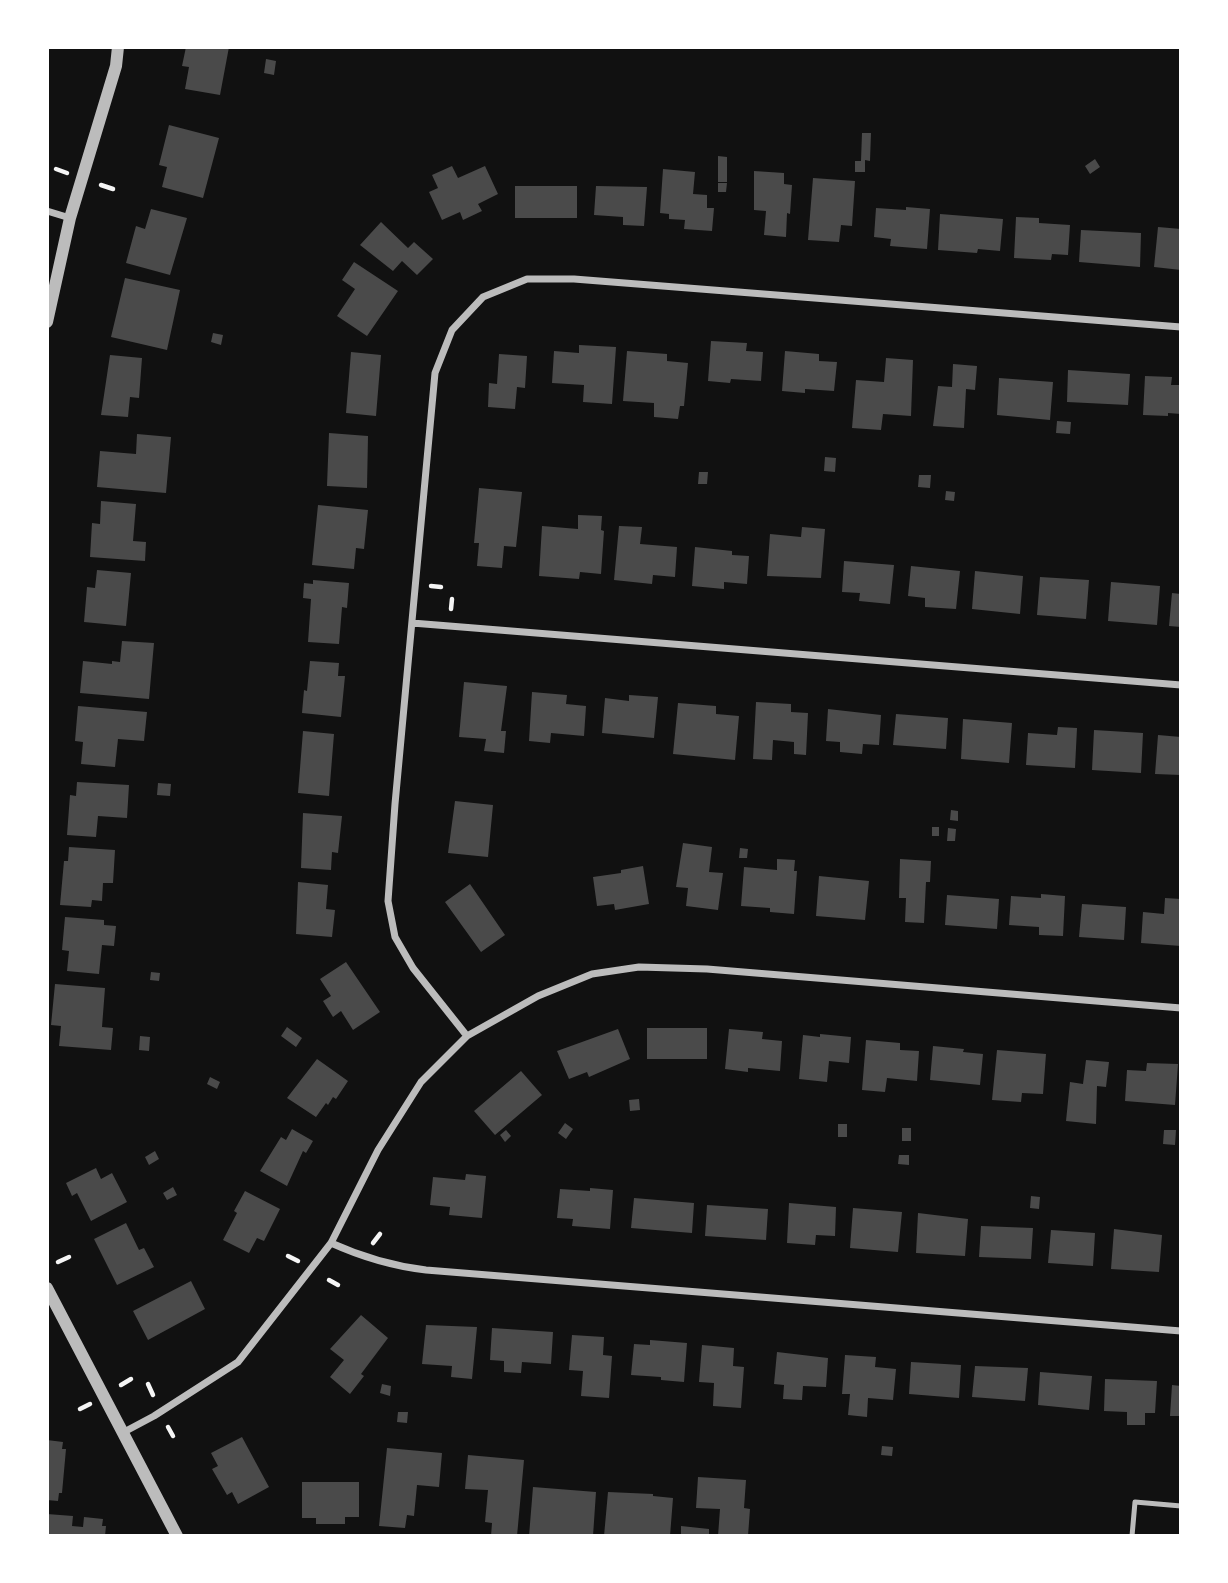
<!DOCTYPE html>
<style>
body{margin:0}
#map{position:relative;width:1228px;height:1583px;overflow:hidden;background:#111;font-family:Montserrat,sans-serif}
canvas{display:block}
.frame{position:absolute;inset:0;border:49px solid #fff;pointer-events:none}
</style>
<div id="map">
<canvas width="1228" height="1583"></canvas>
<div class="frame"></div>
</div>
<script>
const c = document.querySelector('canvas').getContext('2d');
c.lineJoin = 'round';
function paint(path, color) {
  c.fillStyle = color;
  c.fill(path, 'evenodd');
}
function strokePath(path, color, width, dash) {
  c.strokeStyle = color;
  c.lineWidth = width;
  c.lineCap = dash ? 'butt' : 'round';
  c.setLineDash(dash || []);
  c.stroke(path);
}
paint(new Path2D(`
 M186,47H229L220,95L185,89L189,67L182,66Z
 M266,59L276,61L274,75L264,73Z
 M169,125L219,138L203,198L162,187L167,167L159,165Z
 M862,133H871L870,161L865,160V172H855V161H861Z
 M718,156L727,157V182H718Z
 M1095,159L1100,167L1090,174L1085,166Z
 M452,166L458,178L485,166L498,194L478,204L482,211L463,220L460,212L442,220L429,192L438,188L432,175Z
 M663,169L695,172L693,194L707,195V208H714L712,231L684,229L685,220L669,219V214L660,213Z
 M754,171L784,173V184L792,185L790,214L787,213L786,237L764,235L766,211L754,210Z
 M813,178L855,181L852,226L841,225L839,242L808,240Z
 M718,183H727L726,192H718Z
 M515,186H577V218H515Z
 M596,186L647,187L644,226L623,225V217L594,215Z
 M906,207L930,209L927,249L890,246L891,239L874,237L876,208L906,210Z
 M151,209L187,218L170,275L126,263L136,226L145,229Z
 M940,214L1003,219L1000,251L978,249L977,253L938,250Z
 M1016,217L1039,218V223L1070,225L1068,255L1052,254L1051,260L1014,258Z
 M381,222L408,248L414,242L433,259L417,275L402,261L393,271L360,245Z
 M1158,227L1181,229V270L1154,267Z
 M1081,230L1141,233L1140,267L1079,262Z
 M354,262L398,291L367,336L337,316L355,289L342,280Z
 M125,278L180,290L167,350L111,337Z
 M213,333L223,335L221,345L211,342Z
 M711,341L747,343L746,351L763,352L761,381L731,379L730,383L708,381Z
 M579,345L616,347L612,404L583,402L584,385L552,383L554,351L579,353Z
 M627,351L667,354V361L688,363L684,406H680L678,419L654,417V403L623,401Z
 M785,351L819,354V361L837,362L834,391L805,389V393L782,391Z
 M351,352L381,355L376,416L346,413Z
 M499,354L527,356L525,388L517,387L515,409L488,407L489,383L497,384Z
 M110,355L142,358L139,398L130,397L128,417L101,415Z
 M886,358L913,360L911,416L883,414L881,430L852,428L856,380L884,382Z
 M953,364L977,366L975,390L966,389L964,428L933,426L938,386L952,387Z
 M1068,370L1130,374L1128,405L1067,402Z
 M1145,376L1172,377L1171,385H1181V414L1168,413V416L1143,415Z
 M999,378L1053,382L1050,420L997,415Z
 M1057,421L1071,422L1070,434L1056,433Z
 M329,433L368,436L367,488L327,486Z
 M137,434L171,437L166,493L97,487L100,451L136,454Z
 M825,457L836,458L835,472L824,471Z
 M699,472H708L707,484H698Z
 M919,475H931L930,488L918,487Z
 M479,488L522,492L516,547L504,546L502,568L477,566L479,543H474Z
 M946,491L955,492L954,501L945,500Z
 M101,501L136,504L133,541L146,542L145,561L90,557L92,523L100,524Z
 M318,505L368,510L364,549L356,548L354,569L312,565Z
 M578,515L602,516L601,530L604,531L601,574L580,572L579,579L539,576L542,526L578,529Z
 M619,526L642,527L640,544L677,547L675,577L653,575L652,584L614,580Z
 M802,527L825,529L821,578L767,576L770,534L801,537Z
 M695,547L732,551V555L749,556L747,584L724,582V589L692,586Z
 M844,561L894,565L890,604L859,601L860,593L842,592Z
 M911,566L960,571L956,609L925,607V598L908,596Z
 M97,570L131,573L126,626L84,622L87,587L95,588Z
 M975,571L1023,576L1020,614L972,609Z
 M1040,577L1089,580L1086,619L1037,615Z
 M313,580L349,583L347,608L342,607L339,644L308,642L311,599L303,598L304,583L313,584Z
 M1111,582L1160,586L1157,625L1108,621Z
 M1172,593L1181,594V627L1169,626Z
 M122,641L154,643L149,699L80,693L83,661L112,664V661L120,662Z
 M310,661L339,663L338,676H345L341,717L302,713L304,690L307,691Z
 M464,682L507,686L501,731H506L504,753L484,751L486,739L459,737Z
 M532,692L567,695L566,704L586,706L584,736L551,733L550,743L529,741Z
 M629,695L658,697L654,738L602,733L605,698L629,701Z
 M756,702L791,704V712L808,713L806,755L794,754V742L773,740L772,760L753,759Z
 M678,703L716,706V714L739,716L735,760L673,754Z
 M78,706L147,712L144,741L118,739L115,767L81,764L83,742L75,741Z
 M828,709L881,715L879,745L863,744L862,754L840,752V742L826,741Z
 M896,714L948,718L946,749L893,745Z
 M963,719L1012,723L1009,763L961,759Z
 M1058,727L1077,728L1075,768L1026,765L1028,733L1057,735Z
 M1094,730L1143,733L1141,773L1092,770Z
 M303,731L334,734L329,796L298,793Z
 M1158,735L1181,737V775L1155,774Z
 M77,782L129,785L127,818L98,816L96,837L67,835L70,795L76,796Z
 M158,783L171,784L170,796L157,795Z
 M455,801L493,805L488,857L448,853Z
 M951,810L958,811V821L950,820Z
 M303,813L342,816L338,853L332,852L331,870L301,868Z
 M932,827H939V836H932Z
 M948,828L956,829L955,841H947Z
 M683,843L712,847L709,872L723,873L718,910L686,906L688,888L676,887Z
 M69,847L115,850L113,883H103L102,901L92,900L91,907L60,905L64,861H68Z
 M740,848L748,849L747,858H739Z
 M777,859L795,860L794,871H797L794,914L770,912V908L741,906L744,867L777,870Z
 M900,859L931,861L930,882H926L924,923L905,922L906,898H899Z
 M643,866L649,904L615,910L614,904L597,906L593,877L621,873V870Z
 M819,876L869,881L865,920L816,916Z
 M298,882L328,885L326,909L335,910L332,937L296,934Z
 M470,884L505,935L481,952L445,902Z
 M1041,894L1065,896L1063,936L1039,935V927L1009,925L1011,896L1041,898Z
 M947,895L999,899L997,929L945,925Z
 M1165,898L1181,899V946L1141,943L1143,912L1164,914Z
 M1082,904L1126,907L1124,940L1079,937Z
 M65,917L104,920V925L116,926L114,946L102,945L99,974L67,971L69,951L62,950Z
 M346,962L380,1012L353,1030L341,1011L333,1017L323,1001L331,996L320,979Z
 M151,972L160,973L159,981L150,980Z
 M55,984L105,988L102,1027L113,1028L111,1050L59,1046L61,1026L51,1025Z
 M287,1027L302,1038L296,1047L281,1036Z
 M647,1028H707V1059H647Z
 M618,1029L630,1059L589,1077L587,1072L569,1079L557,1051Z
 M729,1029L763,1032L762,1039L782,1041L780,1071L748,1068V1072L725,1069Z
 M820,1034L851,1037L849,1063L829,1061L827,1082L799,1079L803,1035L820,1037Z
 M140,1036L150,1037L149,1051L139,1050Z
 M866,1040L900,1043V1050L919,1051L917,1081L887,1078L885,1092L862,1090Z
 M933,1046L964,1049L963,1052L983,1054L980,1085L930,1080Z
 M997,1050L1046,1054L1043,1094L1022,1093L1021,1102L992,1100Z
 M317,1059L348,1081L336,1099L333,1097L328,1105L326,1103L316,1117L287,1098Z
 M1086,1060L1109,1062L1106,1087L1097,1086L1096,1124L1066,1121L1070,1082L1083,1084Z
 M1147,1063L1178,1064L1175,1105L1125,1101L1127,1070L1146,1071Z
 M521,1071L542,1095L495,1135L474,1111Z
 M210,1077L220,1082L217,1089L207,1084Z
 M639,1099L640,1110L630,1111L629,1100Z
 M565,1123L573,1129L566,1139L558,1133Z
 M838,1124H847V1137H838Z
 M902,1128H911V1141H902Z
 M292,1129L313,1141L306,1153L303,1151L287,1186L260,1171L281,1137L286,1140Z
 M506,1130L511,1136L505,1142L500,1135Z
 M1164,1130H1176L1175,1145L1163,1144Z
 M155,1151L159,1159L149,1165L145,1157Z
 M899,1155H909V1165L898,1164Z
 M96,1168L101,1179L112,1173L127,1202L91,1221L77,1193L72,1196L66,1183Z
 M466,1174L486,1176L482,1218L449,1215L450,1207L430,1205L433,1177L465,1180Z
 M173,1187L177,1195L167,1200L163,1193Z
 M590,1188L613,1190L610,1229L572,1226L573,1219L557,1218L560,1189L590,1191Z
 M245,1191L280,1209L264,1241L257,1238L249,1253L223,1240L237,1213L234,1211Z
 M1031,1196L1040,1197L1039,1209L1030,1208Z
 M634,1198L694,1203L692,1233L631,1228Z
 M789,1203L836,1207L835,1236L816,1235L815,1245L787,1243Z
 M707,1205L768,1209L766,1240L705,1236Z
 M853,1208L902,1212L898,1252L850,1248Z
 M918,1213L968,1219L965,1256L916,1253Z
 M126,1223L139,1250L144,1248L154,1267L117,1285L94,1239Z
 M981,1226L1033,1228L1031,1259L979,1257Z
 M1114,1229L1162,1235L1159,1272L1111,1269Z
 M1051,1230L1095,1233L1093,1266L1048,1263Z
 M191,1281L205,1309L148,1340L133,1311Z
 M361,1315L388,1338L361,1374L364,1376L350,1394L330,1377L344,1360L330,1349Z
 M426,1325L477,1327L472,1379L451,1377L452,1366L422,1364Z
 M492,1328L553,1332L551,1364L522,1362L521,1373L504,1372V1361L490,1360Z
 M572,1335L604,1337L603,1355L612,1356L609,1398L581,1396L583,1371L569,1370Z
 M650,1340L687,1343L684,1382L661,1380V1377L631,1375L634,1344L650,1345Z
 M702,1345L734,1348L733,1366L744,1367L741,1408L713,1406L714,1383L699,1382Z
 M777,1352L828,1358L826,1387L803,1386L802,1400L783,1399L784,1385L774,1384Z
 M845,1355L876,1357L875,1367L896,1369L893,1400L868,1398L867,1417L848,1415L850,1394H842Z
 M911,1362L961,1365L959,1398L909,1394Z
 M975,1366L1028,1368L1025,1401L972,1397Z
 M1040,1372L1092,1376L1089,1410L1038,1405Z
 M1105,1379L1157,1381L1155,1413H1145V1425H1127V1412L1104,1411Z
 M382,1384L391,1386L390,1396L380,1393Z
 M1172,1385L1181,1386V1416H1170Z
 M398,1412H408L407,1423L397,1422Z
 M242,1437L269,1487L238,1504L232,1492L227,1495L212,1469L218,1466L211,1453Z
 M47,1440L63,1442L62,1449H66L62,1493H59L58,1501L47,1500Z
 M882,1446L893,1447L892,1456L881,1455Z
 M387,1448L442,1453L439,1487L417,1485L414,1516L407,1515L405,1528L379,1526Z
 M468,1455L524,1460L517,1536H491L492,1523L485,1522L488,1490L465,1489Z
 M698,1477L746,1480L744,1508L750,1509L748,1536H718L720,1509L696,1508Z
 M302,1482H359V1517H345V1524H316V1518H302Z
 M533,1487L596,1492L593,1536H529Z
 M608,1492L653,1494V1496L673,1498L670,1536H604Z
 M47,1514L73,1516L72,1526L83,1527L84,1517L103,1519L102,1526H106L105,1536H47Z
 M681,1526L709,1529V1536H681Z`), '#4a4a4a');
strokePath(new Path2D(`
 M56,169L67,173
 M101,185L113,189
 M431,586L441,587
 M451,609L452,599
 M373,1243L380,1234
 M288,1256L298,1261
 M58,1262L69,1257
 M329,1280L338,1285
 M148,1384L153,1395
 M121,1385L131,1379
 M80,1409L90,1404
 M168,1427L173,1436`), '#f5f5f5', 4.5);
strokePath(new Path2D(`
 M1132,1536L1135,1502L1181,1506`), '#bcbcbc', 5);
strokePath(new Path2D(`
 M47,211L70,218
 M412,623L1181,685
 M467,1036L413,968L395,937L388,901L395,804L435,373L452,330L483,297L527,279H574L1181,327
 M331,1243C362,1257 392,1266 426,1270L1181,1331
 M124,1432L154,1416L238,1362L331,1243L378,1150L421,1082L467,1036L538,996L592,974L639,967L707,969L1181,1008`), '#bcbcbc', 7);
strokePath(new Path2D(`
 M47,322L70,218L116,66L118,47
 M47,1288L177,1536`), '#bcbcbc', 12);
</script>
